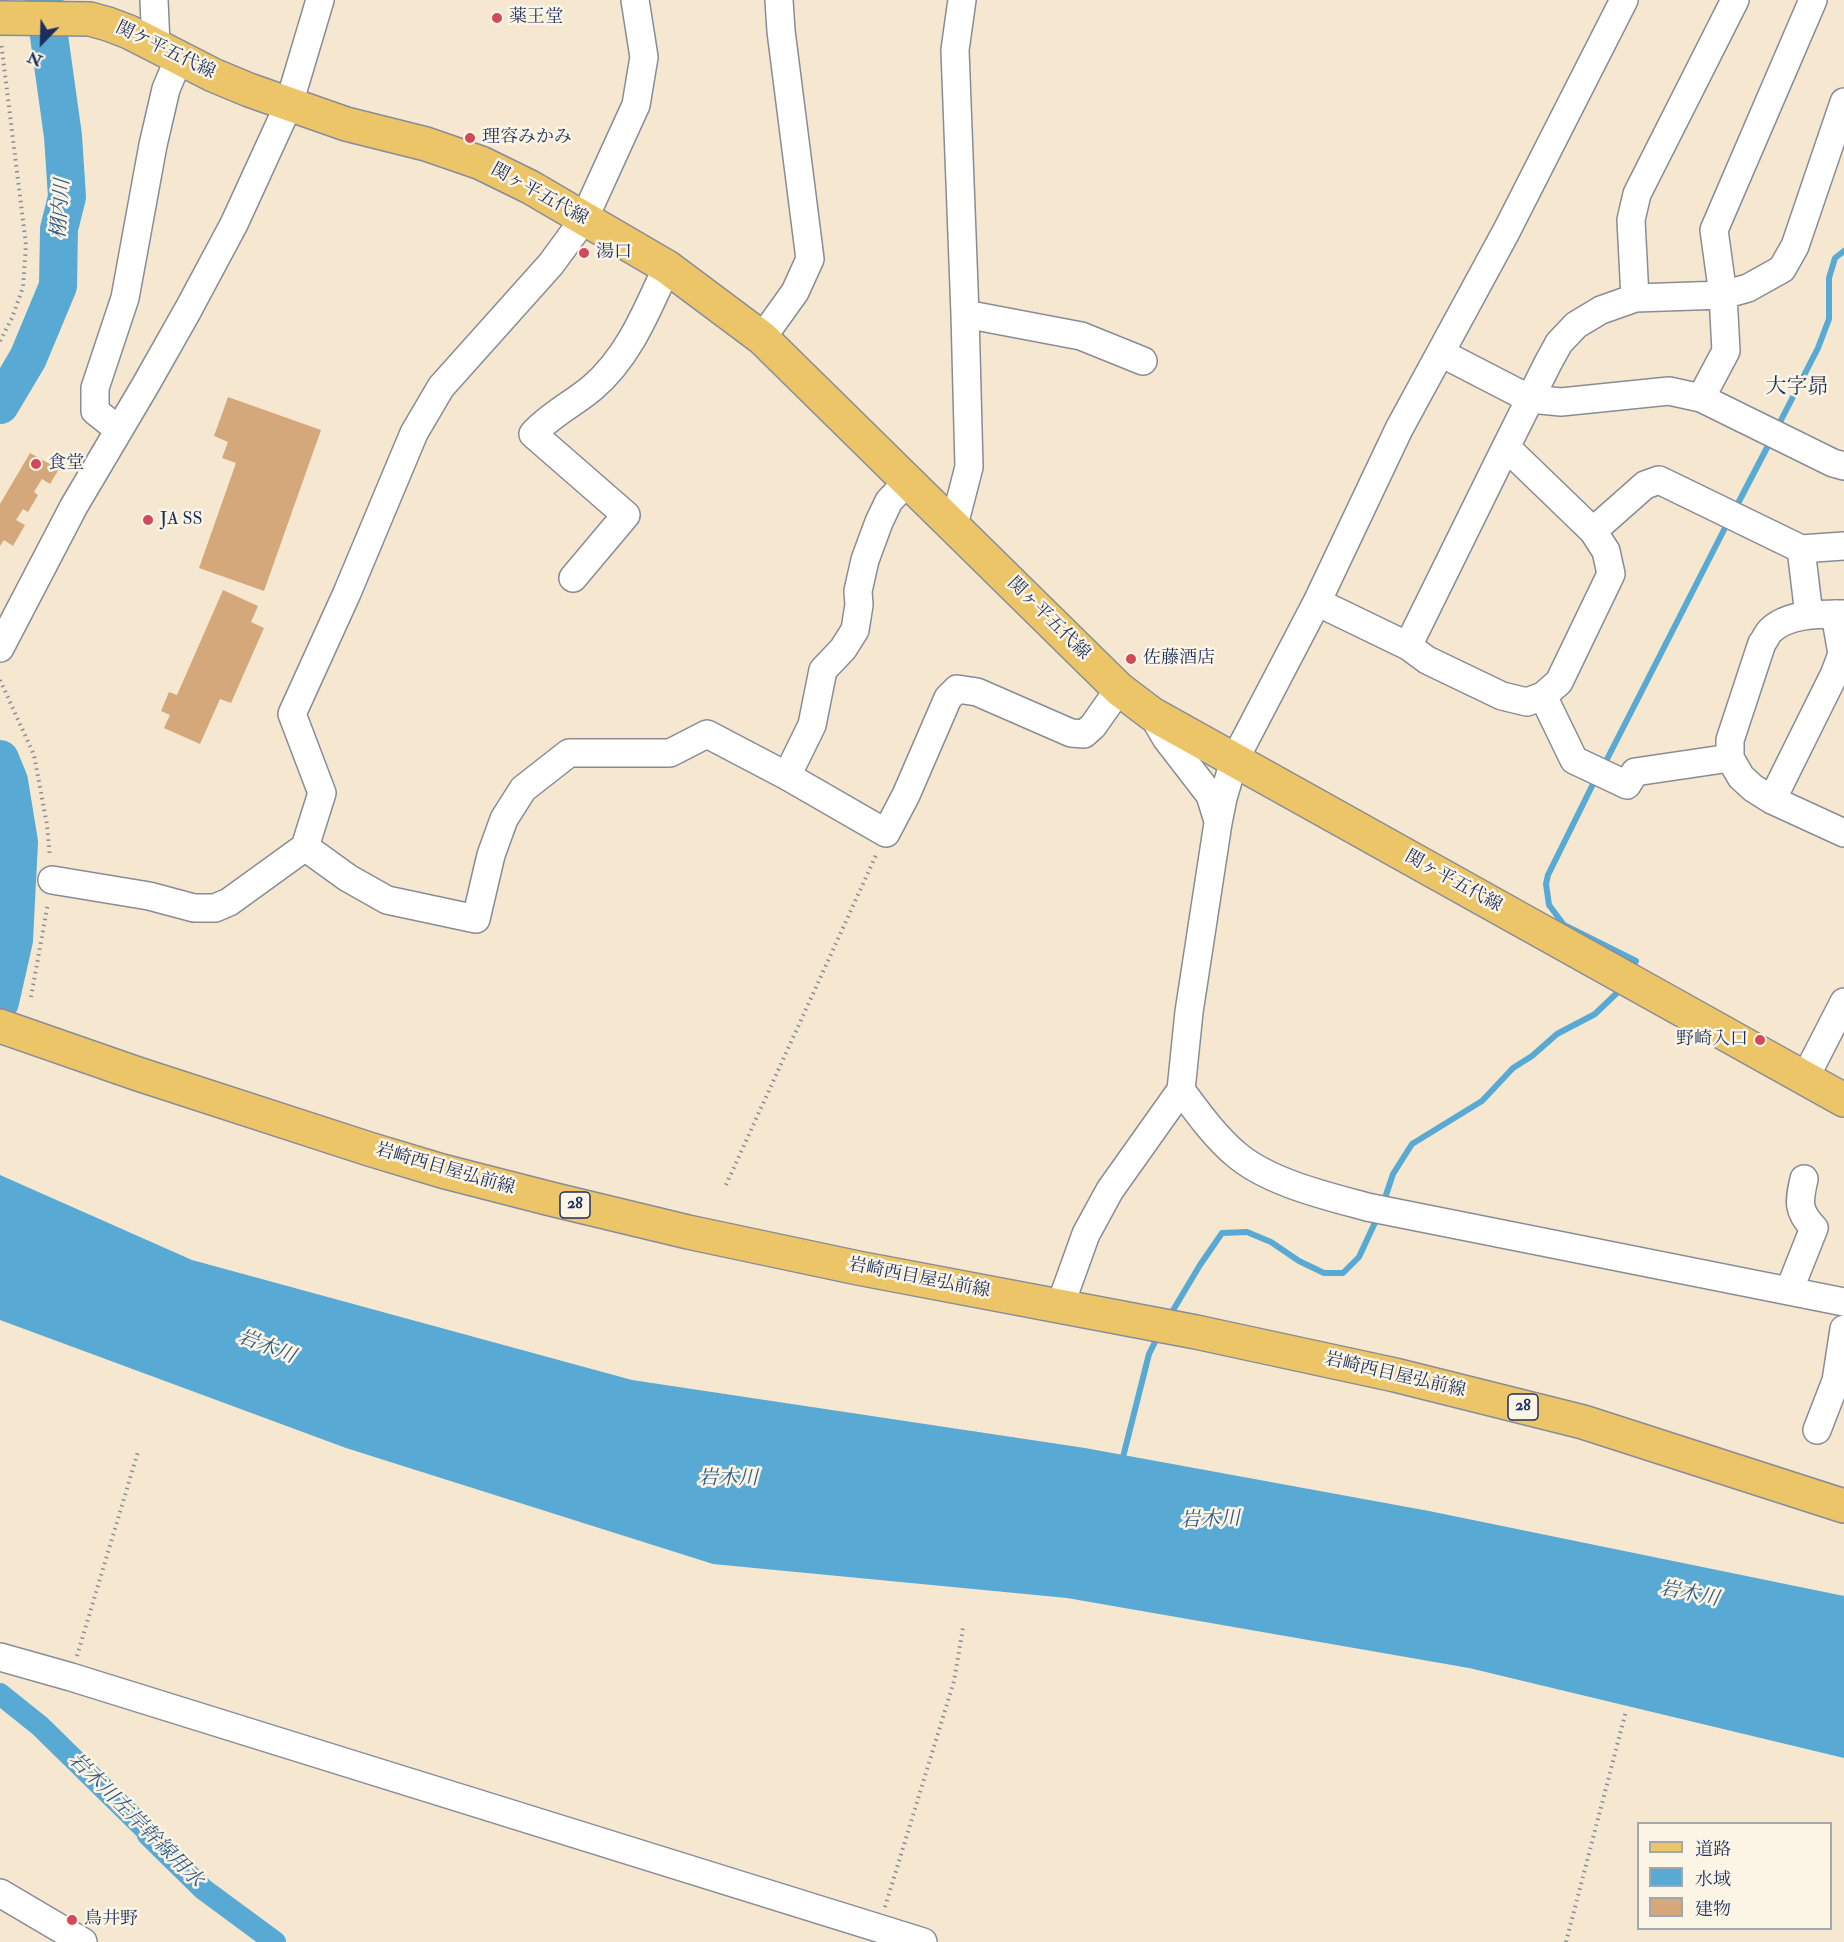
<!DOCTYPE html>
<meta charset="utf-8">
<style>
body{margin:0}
#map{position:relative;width:1844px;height:1942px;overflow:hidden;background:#f6e8d0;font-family:"IM FELL Double Pica","Noto Serif JP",serif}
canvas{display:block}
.legend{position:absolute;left:1637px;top:1822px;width:195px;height:108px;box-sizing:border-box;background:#fcf5e5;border:2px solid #a2a6af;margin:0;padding:8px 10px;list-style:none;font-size:18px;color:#1b2f5e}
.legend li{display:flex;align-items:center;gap:12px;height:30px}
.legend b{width:30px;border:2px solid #a2a6af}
.north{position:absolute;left:12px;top:12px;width:60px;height:60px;-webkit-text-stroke:4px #fcf5e5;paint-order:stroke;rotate:203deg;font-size:16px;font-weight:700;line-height:24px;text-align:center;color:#1b2f5e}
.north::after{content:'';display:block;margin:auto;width:21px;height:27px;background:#1b2f5e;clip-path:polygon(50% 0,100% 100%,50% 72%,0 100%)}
</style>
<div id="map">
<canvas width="1844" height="1942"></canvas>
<ul class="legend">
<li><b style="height:8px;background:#edc569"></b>道路</li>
<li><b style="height:16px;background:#58a9d3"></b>水域</li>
<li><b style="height:16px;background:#d5a87c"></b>建物</li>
</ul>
<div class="north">N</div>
</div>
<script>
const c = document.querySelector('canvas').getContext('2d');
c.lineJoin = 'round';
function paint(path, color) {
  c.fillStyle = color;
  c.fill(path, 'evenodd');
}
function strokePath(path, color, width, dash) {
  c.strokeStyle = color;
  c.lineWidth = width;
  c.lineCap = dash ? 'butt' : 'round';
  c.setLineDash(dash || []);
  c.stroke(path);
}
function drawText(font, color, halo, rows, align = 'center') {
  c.font = font + ' "IM FELL Double Pica","Noto Serif JP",serif';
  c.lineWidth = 5;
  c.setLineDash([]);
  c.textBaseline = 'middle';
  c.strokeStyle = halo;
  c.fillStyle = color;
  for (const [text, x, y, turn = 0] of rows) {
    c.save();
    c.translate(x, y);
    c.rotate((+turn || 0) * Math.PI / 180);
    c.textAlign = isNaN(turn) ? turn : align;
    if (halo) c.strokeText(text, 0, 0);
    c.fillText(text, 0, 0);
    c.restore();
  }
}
paint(new Path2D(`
 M0,1175L192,1260L632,1380L1085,1448L1429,1511L1844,1596V1758L1469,1668L1067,1598L713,1564L346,1448L0,1320Z`), '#58a9d3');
strokePath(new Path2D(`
 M1777,428L1818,348L1829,319V278L1835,258L1844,251
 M1734,511L1771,440
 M1603,767L1728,522
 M1596,778L1548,875L1546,884L1549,905L1564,925L1636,961L1631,970
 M1383,1204L1393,1174L1412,1144L1482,1101L1513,1068L1532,1056L1557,1034L1595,1014L1618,992L1621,986
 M1169,1317L1200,1265L1222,1233L1247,1232L1271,1242L1299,1261L1324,1273H1343L1359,1257L1378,1216
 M1122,1461L1149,1354L1158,1336`), '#58a9d3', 6);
strokePath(new Path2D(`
 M0,1694L40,1726L146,1830L148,1835L203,1889L275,1942`), '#58a9d3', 22);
strokePath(new Path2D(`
 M0,405L28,358L58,286L59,229L67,197L63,136L44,0
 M0,759L9,781L19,842L14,940L0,1002`), '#58a9d3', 38);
paint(new Path2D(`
 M228,397L321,430L264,591L199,568L236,463L222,458L228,442L214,436Z
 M30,453L59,469L50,484L42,479L34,492L38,495L28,512L23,509L16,520L25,525L13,546L4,540L0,546V504Z
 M223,590L258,606L251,622L264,628L231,703L220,699L200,744L164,728L170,715L161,711L169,692L177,695Z`), '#d5a87c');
const minor = new Path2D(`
 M154,0L156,45
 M1624,0L1506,232L1399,429L1317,602L1234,761L1223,798L1218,823L1189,1012L1181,1090C1198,1113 1216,1138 1238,1156C1271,1183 1327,1196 1367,1207L1844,1302
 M1635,298L1631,220L1637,194L1735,0
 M965,314L1081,336L1143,361
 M762,338L795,292L810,259L781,31L779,0
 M1441,353L1530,399L1561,402L1669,391L1701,398L1833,463L1844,466
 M1701,398L1726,351L1723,295L1714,230L1813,0
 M119,430L95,411V388L125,298L153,145L166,89L179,58
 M954,525L969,467L965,314L955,50L962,0
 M1593,531L1645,485L1659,480L1801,549L1844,546
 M1801,549L1809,615
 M573,578L626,515L533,434C550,415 573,404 592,388C629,357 647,310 667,267
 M1317,602L1408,646L1427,660L1502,696L1527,702L1543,696L1559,682L1611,574L1606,551L1593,531L1506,447L1548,363L1559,343L1576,325L1601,310L1635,298L1723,295L1748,288L1782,269L1795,246L1844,102
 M1844,614C1821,614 1788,613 1770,631C1767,634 1765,640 1762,643L1730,740V758L1741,777L1753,788L1772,800L1844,833
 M1408,646L1506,447
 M0,648L74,506L145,386L188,310L234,224L289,104L320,0
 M1543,696L1574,760L1627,785L1635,772L1730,758
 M1152,714L1166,738L1210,795L1218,821
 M787,776L812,725L823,670L843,649L855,630L859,605L858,591L865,560L879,522L889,501L908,481
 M1772,800L1834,675L1842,654L1835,614
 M305,847L348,878L387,900L476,919L491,855L504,819L523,789L569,753H670L707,734L787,776L886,833L906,795L948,698L957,689L977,692L1071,733L1084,734L1093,726L1119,689
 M52,880L149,896L194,908H215L229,902L305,847L322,793L292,714L347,593L414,433L441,387L551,264L584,219L636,105L644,57L635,0
 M1805,1078L1844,1002
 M1789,1291L1814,1228C1797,1211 1799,1201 1804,1179
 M1060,1306L1086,1234L1110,1190L1181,1090
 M1817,1430L1836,1381L1844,1329
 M0,1657L71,1677L923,1942
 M0,1893L83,1942`);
const major = new Path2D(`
 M0,18L90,19L108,24L129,32L213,75L249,90L346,124L426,144L481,163L530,187L667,267L762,338L1119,689L1152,714L1844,1100
 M0,1026L138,1074L369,1149L442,1171L551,1199L688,1232L858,1268L1196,1332L1395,1375L1583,1422L1844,1506`);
strokePath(minor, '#888c97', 30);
strokePath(major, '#888c97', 36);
strokePath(new Path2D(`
 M0,341L12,318L23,287L26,245L1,42
 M0,680L34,755L47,825L50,857
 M31,997L48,903
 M726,1185L877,853
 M77,1656L138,1452
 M885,1907L954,1681L963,1628
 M1566,1942L1626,1711`), '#888c97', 4, [1.5, 4.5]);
strokePath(minor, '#fff', 27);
strokePath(major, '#edc569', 33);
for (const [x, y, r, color] of [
 [497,18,6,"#d1495b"],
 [470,138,6,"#d1495b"],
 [584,253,6,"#d1495b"],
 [36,464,6,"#d1495b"],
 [148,520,6,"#d1495b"],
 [1131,659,6,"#d1495b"],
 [1760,1040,6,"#d1495b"],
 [72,1920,6,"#d1495b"]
]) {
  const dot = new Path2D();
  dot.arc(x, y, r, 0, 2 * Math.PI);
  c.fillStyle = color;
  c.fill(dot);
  strokePath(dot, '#fcf5e5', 2);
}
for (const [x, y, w] of [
 [575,1205,30],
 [1523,1407,30]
]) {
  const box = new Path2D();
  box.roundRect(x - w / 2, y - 13, w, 26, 4.5);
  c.fillStyle = '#fcf5e5';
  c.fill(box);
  strokePath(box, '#1b2f5e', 1.5);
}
drawText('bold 16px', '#1b2f5e', null, [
 ["28",575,1205],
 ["28",1523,1407]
]);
drawText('18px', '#1b2f5e', '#fcf5e5', [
 ["薬王堂",509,18],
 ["理容みかみ",482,138],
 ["湯口",596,253],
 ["食堂",48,464],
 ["JA SS",160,520],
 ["佐藤酒店",1143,659],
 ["野崎入口",1748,1040,"right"],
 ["鳥井野",84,1920]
], 'left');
drawText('18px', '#1b2f5e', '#fcf5e5', [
 ["関ケ平五代線",165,51,26],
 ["関ヶ平五代線",539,195,29],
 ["関ヶ平五代線",1048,619,45],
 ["関ヶ平五代線",1453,882,29],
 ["岩崎西目屋弘前線",445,1170,16],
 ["岩崎西目屋弘前線",919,1279,11],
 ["岩崎西目屋弘前線",1395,1376,13]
]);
drawText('italic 20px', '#305a87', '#fcf5e5', [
 ["栩内川",62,209,-86],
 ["岩木川",266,1348,21],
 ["岩木川",728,1480],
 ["岩木川",1210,1521,-2],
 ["岩木川",1689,1595,11],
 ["岩木川左岸幹線用水",135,1821,45]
]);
drawText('21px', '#1b2f5e', '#fcf5e5', [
 ["大字昴",1797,388]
]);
</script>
